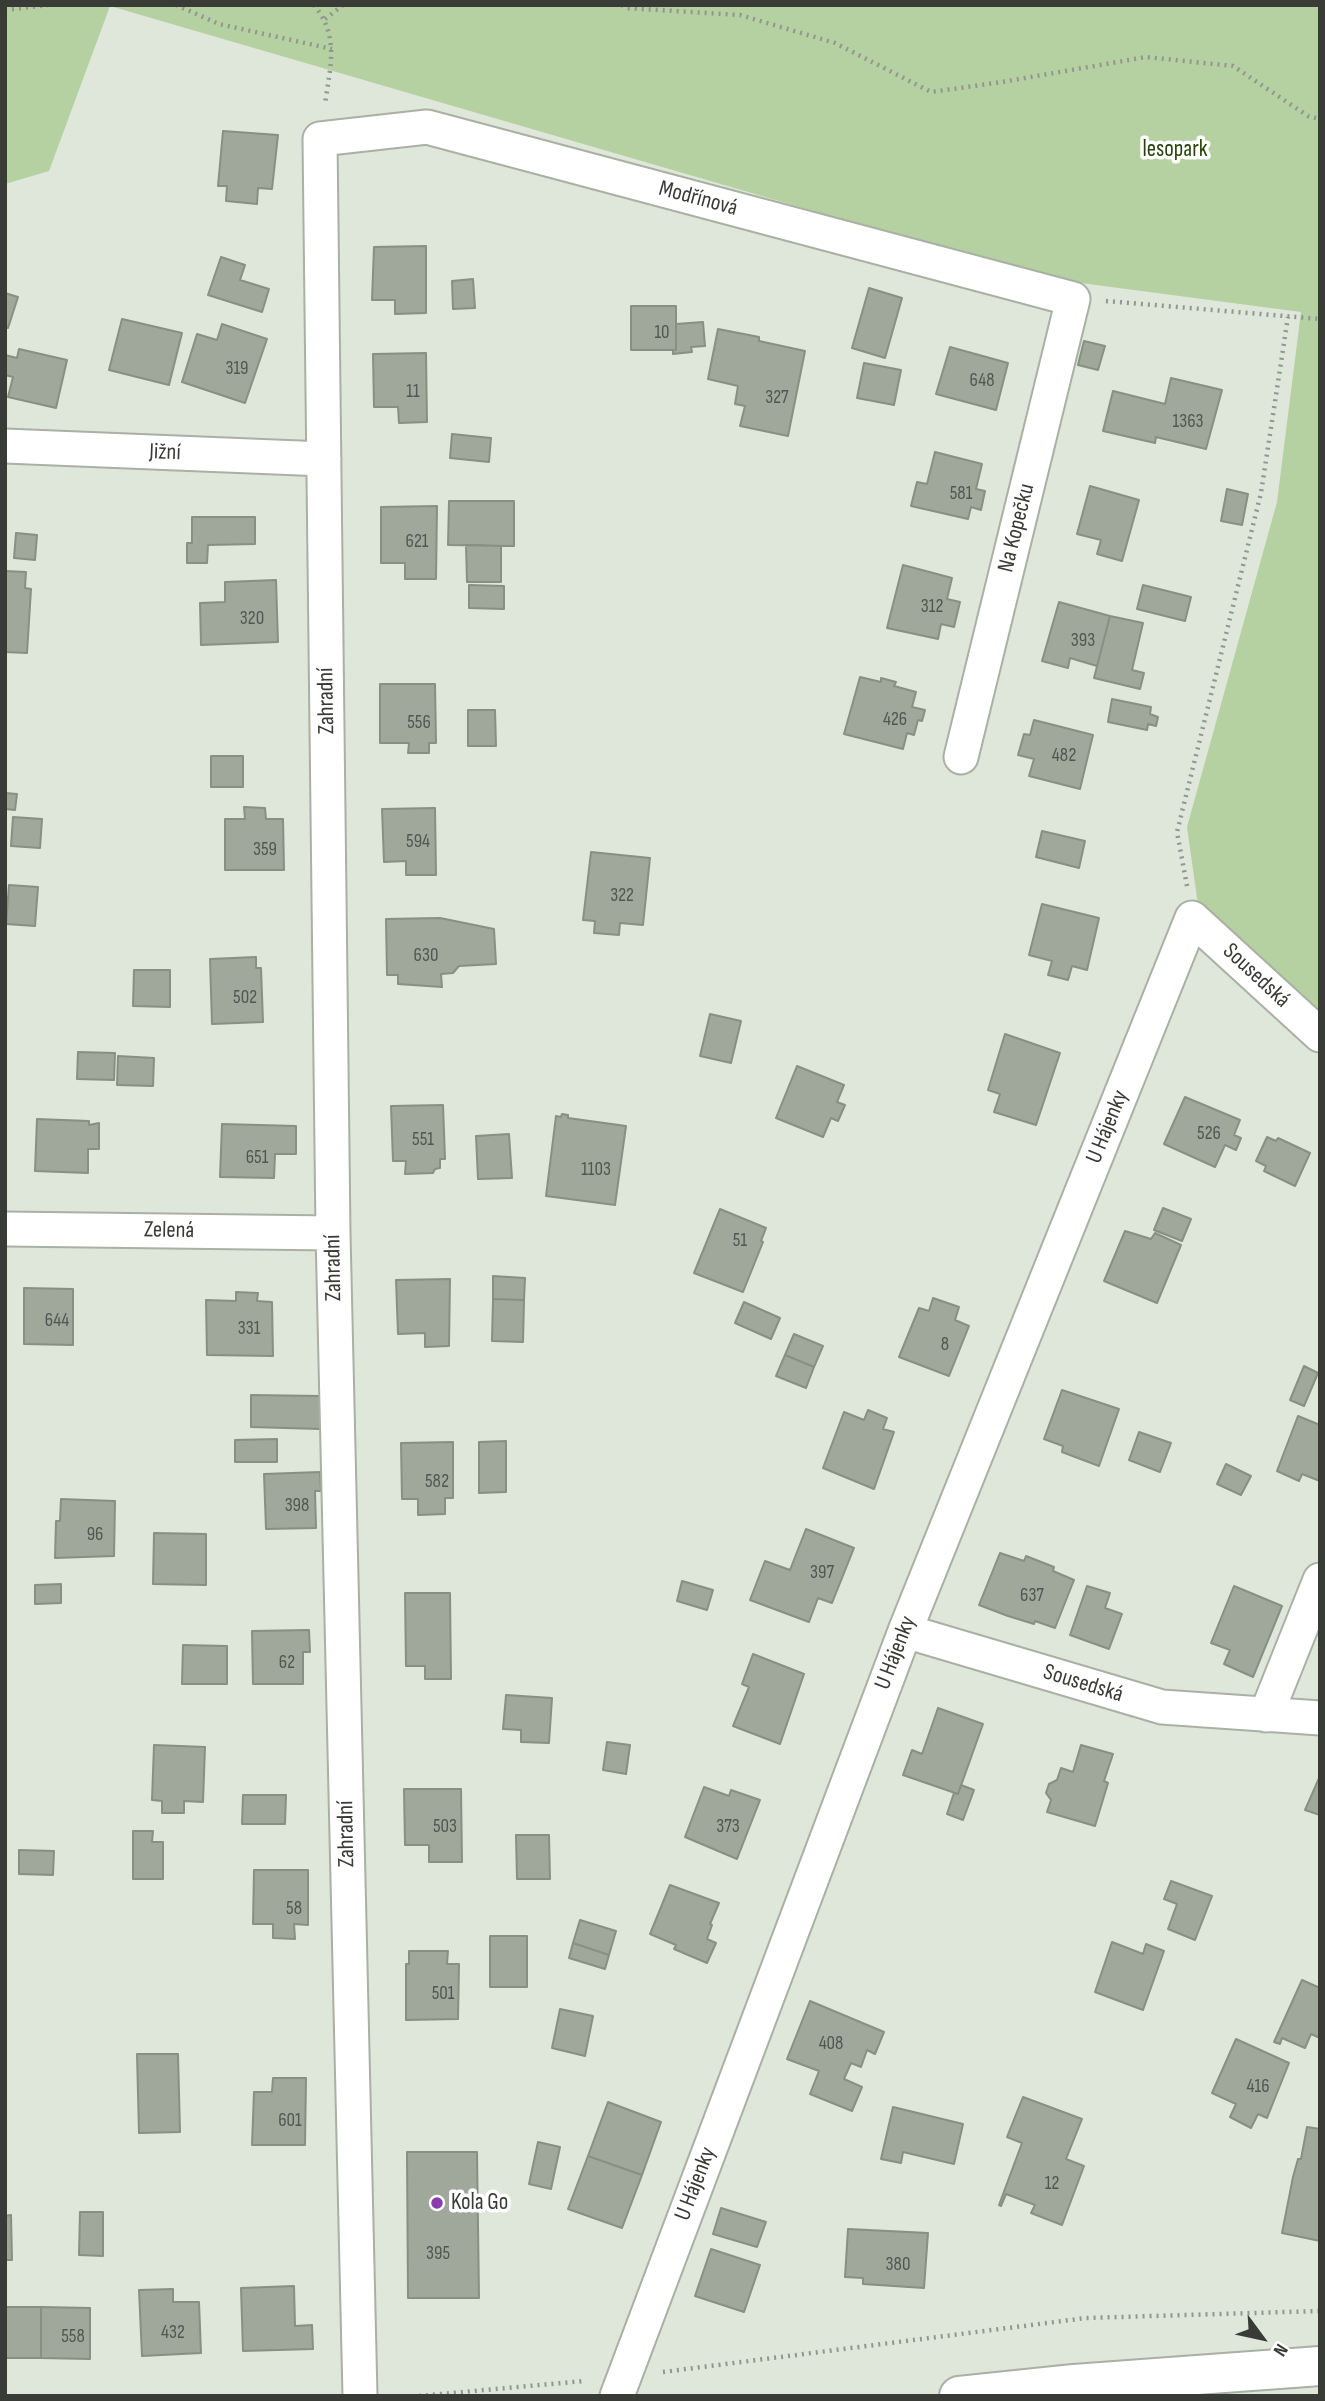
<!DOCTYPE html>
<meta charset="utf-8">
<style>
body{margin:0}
#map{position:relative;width:1325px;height:2401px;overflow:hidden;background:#dfe6da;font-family:"Sofia Sans Condensed",sans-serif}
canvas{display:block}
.frame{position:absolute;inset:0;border:7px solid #393b37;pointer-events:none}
.north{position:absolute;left:1227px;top:2303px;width:70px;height:70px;-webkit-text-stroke:5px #fff;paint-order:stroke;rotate:123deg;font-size:19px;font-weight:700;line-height:28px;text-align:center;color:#393b37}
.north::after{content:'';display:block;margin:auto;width:24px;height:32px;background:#393b37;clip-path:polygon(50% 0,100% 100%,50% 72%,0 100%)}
</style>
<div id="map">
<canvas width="1325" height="2401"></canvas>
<div class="frame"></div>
<div class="north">N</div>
</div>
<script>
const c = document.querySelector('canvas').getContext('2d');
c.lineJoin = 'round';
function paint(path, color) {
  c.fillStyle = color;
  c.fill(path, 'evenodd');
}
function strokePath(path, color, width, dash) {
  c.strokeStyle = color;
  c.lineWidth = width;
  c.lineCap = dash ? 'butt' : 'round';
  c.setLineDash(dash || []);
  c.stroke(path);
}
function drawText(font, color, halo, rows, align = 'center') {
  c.font = font + ' "Sofia Sans Condensed",sans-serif';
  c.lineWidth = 7;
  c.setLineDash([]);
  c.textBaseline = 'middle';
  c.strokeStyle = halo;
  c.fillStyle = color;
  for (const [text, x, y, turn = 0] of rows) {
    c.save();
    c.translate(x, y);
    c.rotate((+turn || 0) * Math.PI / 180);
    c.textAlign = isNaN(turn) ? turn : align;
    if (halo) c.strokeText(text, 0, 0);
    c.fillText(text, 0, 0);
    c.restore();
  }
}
paint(new Path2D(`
 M5,5H1320V1015L1198,905L1187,827L1277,502L1301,312L1043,278L110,6L49,171L5,184Z`), '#b5d0a1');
const building = new Path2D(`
 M223,131L278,135L272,189L258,188L257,204L226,201L227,186H218Z
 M426,246V313L395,314V300H372L374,247Z
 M221,257L245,265L240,280L269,289L262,312L208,295Z
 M473,279L475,308L453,309L452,281Z
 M869,288L902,298L885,358L852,348Z
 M5,293L18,297L8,328L5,327Z
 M631,306H676V350H631Z
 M122,319L182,333L169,385L109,370Z
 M703,322L705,346L691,347L692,352L673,354V350H676V324Z
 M222,324L267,339L245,403L182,382L197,334L217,340Z
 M718,329L759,337V341L805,351L788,436L740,426L745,406L735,404L738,386L708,379Z
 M1084,341L1105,346L1098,370L1078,365Z
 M950,347L1008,363L996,410L936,394Z
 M19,349L67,360L56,408L8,397L13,377L5,375V355L17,358Z
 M426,353L427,422L399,423L398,407H374L373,354Z
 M864,363L901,370L894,405L857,398Z
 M1171,378L1222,390L1206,449L1156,437L1155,443L1103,431L1113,391L1165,404Z
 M452,434L491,438L489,462L450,458Z
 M935,452L982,464L976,489L985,491L981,510L971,507L968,519L911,506L917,482L927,484Z
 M1090,486L1139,500L1122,561L1097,554L1101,540L1077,534Z
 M1227,489L1248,494L1242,525L1221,521Z
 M449,501H514V546L448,545Z
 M437,506L436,579H405V563H381V507Z
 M192,517H255V544L208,545L207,563H187V543H192Z
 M16,533L37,535L35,560L14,558Z
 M466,545L501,546V582H467Z
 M903,565L952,578L947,599L960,602L954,627L941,624L938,639L887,628Z
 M5,571L26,572L25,588L31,589L27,653L5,652Z
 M276,580L278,642L201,645L200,603L225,602V582Z
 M469,585L504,586V609L469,608Z
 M1143,585L1191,597L1185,621L1137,609Z
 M1059,602L1110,616L1097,666L1070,658L1068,668L1042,661Z
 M1110,616L1143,623L1132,670L1144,673L1140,689L1094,678Z
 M860,677L881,682V678L896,682L894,686L916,692L912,707L925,710L922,721L918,720L914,735L907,733L903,749L844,734Z
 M380,684H435L436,743H429V753H408L409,743H380Z
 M1112,699L1151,707L1150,714L1158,717L1156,726L1148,724L1147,730L1108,722Z
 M468,710H495L496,746H468Z
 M1034,720L1093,735L1080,789L1029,776L1034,759L1018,755L1024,734L1030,735Z
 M211,756H243V787H211Z
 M5,793L17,794L15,810L5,809Z
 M244,807L265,808L266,819H283L284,870H225V819H245Z
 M435,808L436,875H406V861L384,862L382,809Z
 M13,817L42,819L40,848L11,846Z
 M1042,831L1085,841L1079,868L1036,857Z
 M591,852L650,858L643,925L620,923L619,935L594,933L595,921L583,920Z
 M9,885L38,887L35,926L6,924Z
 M1042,904L1099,918L1087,970L1072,966L1068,980L1048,975L1052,961L1029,955Z
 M440,918L494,929L496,964L459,966L453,973L441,974L442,987L398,984V975H387L386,919Z
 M256,957V968H261L263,1022L212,1024L210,959Z
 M134,970H170V1007L133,1006Z
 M710,1014L741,1021L731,1063L700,1056Z
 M1005,1034L1060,1053L1036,1125L994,1112L1000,1094L988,1090Z
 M78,1052L115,1053L114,1080L77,1079Z
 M118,1056L154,1058L153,1086L117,1085Z
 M797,1066L844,1085L837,1102L845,1105L838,1121L831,1118L823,1137L776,1118Z
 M1185,1097L1240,1120L1234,1135L1241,1138L1236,1150L1225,1145L1215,1167L1164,1144Z
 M443,1105L445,1159H440V1168L435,1169L433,1173L405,1174L406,1161H393L391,1106Z
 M562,1114L568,1115V1118L626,1126L615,1205L546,1196L556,1116L561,1117Z
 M37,1119L89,1121V1125L99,1123V1149H88V1173L35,1171Z
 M222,1124L296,1126V1154H275L274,1178L220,1177Z
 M509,1134L512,1178L478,1179L476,1136Z
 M1267,1137L1276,1141L1278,1138L1310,1153L1295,1186L1264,1171L1266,1166L1256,1161Z
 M1163,1208L1191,1219L1182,1241L1154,1230Z
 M720,1209L766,1228L761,1241L763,1242L743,1292L694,1273Z
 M1125,1231L1151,1239L1155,1233L1181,1245L1157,1303L1104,1281Z
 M493,1276L525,1278L524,1300L493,1299Z
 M450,1279L449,1346L425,1347V1333L398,1334L396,1280Z
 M24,1288L73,1289V1345L24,1344Z
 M236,1292L258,1293L257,1301L272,1302L273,1356L207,1355L206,1300L236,1301Z
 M933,1298L959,1307L955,1320L969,1326L949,1376L899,1357L919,1308L929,1311Z
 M493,1299L524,1300L523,1342L492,1341Z
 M744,1302L780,1318L771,1339L735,1323Z
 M794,1334L823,1346L814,1367L785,1355Z
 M785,1355L814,1367L806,1388L776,1376Z
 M1304,1366L1318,1373L1304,1406L1290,1400Z
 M1062,1390L1119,1409L1099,1466L1062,1452L1063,1446L1044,1439Z
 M251,1395L320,1396V1429L251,1427Z
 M868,1410L887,1418L883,1429L894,1432L874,1489L823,1468L844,1412L864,1420Z
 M1298,1416L1320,1425V1481L1302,1474L1299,1481L1277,1471Z
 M1139,1432L1171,1443L1160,1472L1129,1460Z
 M277,1439V1462H235V1440Z
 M506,1441V1492L479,1493V1442Z
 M453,1442V1498H445V1514L418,1515V1499H402L401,1443Z
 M1226,1464L1251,1476L1241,1495L1217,1484Z
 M320,1472L321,1491H315L316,1528L266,1529L264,1474Z
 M61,1499L115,1501L114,1556L55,1558L56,1521H60Z
 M806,1529L854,1548L832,1603L818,1598L809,1622L750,1600L765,1561L790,1570Z
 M154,1533L206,1534V1585L153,1584Z
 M1000,1553L1024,1561L1026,1556L1054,1567L1053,1571L1074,1580L1055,1628L1035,1621L1034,1624L1008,1616L979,1605Z
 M682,1581L713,1590L707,1610L677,1601Z
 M61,1584V1603L35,1604V1585Z
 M1087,1586L1110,1593L1105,1608L1122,1614L1109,1649L1070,1635Z
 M1234,1586L1282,1606L1253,1677L1224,1664L1230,1650L1211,1643Z
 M405,1593H450L451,1679H425V1666H406Z
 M309,1630L310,1652H303V1684H253L252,1631Z
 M183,1645L227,1646V1684H182Z
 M753,1654L804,1674L780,1744L733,1726L749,1687L742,1684Z
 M506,1695L552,1698L549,1743L521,1742V1730L503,1729Z
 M938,1708L983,1724L958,1794L903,1775L912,1750L922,1754Z
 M607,1742L630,1745L626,1774L603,1770Z
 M154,1745L205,1747L203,1802L184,1801V1813H162V1801L152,1800Z
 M1081,1745L1113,1754L1104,1781L1108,1783L1095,1826L1047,1812L1051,1800L1046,1793L1049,1784L1057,1780L1061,1768L1073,1772Z
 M1320,1776V1815L1305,1810Z
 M961,1785L974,1790L963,1820L947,1814L954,1793L958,1794Z
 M704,1787L729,1796L731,1790L760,1800L737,1859L685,1837Z
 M404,1789H461L462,1862H429V1845H405Z
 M243,1795H286L285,1824H242Z
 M133,1831H153L152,1842H163V1879H133Z
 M516,1835H549L550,1879H517Z
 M19,1850L54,1851L53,1875L19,1874Z
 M254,1870H308V1925L294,1924L295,1939L273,1938V1924H253Z
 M1171,1881L1212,1896L1195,1940L1168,1929L1177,1904L1164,1899Z
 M670,1885L719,1903L710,1924L712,1925L707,1939L716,1943L707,1963L674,1949L676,1945L650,1934Z
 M580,1920L616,1931L609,1955L573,1943Z
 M490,1936H527V1987H490Z
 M1112,1942L1143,1954L1146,1944L1164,1951L1143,2010L1095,1992Z
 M573,1943L609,1955L605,1969L569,1958Z
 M409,1951H448L447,1964H459L458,2019L406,2020V1964H409Z
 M1302,1980L1320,1988V2038L1311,2034L1305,2048L1282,2038L1280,2044L1274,2042Z
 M810,2001L884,2032L875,2054L867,2050L861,2067L851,2063L844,2079L862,2087L852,2111L810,2094L819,2071L787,2059Z
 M560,2009L593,2016L585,2056L552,2048Z
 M1236,2039L1289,2063L1267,2118L1258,2114L1251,2128L1230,2117L1236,2104L1212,2093Z
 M137,2054H178L180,2132L139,2133Z
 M273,2078H306L305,2145H252L254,2092H272Z
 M1023,2097L1082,2119L1066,2159L1084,2166L1062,2225L1031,2213L1035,2205L1006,2194L1001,2206L999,2205L1022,2143L1007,2137Z
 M608,2102L661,2122L642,2175L588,2156Z
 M893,2107L963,2124L954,2164L903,2152L901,2163L881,2159Z
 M1307,2127L1320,2129V2241L1282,2233L1293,2177L1298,2159H1301Z
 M538,2142L560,2147L551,2189L529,2184Z
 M407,2152H477L479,2298H408Z
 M588,2156L642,2175L622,2228L568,2209Z
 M721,2208L766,2222L757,2247L713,2234Z
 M80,2212H103V2256L79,2255Z
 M11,2215L12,2260H5V2216Z
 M848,2229L928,2233L924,2288L863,2284V2278L845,2277Z
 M711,2249L760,2265L744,2312L695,2296Z
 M294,2286L295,2326L312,2325L313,2349L243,2351L241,2288Z
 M173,2289V2302H199L201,2353L142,2356L139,2290Z
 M5,2307H41V2358H5Z
 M41,2307L90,2308V2359L41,2358Z`);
paint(building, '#a0a79b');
strokePath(building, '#888f83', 2);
const minor = new Path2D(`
 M5,446L324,459
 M5,1229L333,1233
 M905,1631L1162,1707L1320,1718
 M1266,1715L1320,1580
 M360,2396L333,1233L320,139L427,127L1073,299L961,757
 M617,2396L905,1631L1192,918L1320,1035`);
const secondary = new Path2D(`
 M959,2396L1074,2384L1320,2366`);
strokePath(minor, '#a9b0a4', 37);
strokePath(secondary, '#a9b0a4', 42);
strokePath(new Path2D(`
 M176,5L219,24L332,49
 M314,5C340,37 330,67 325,104
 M622,5L625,8L740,15L835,43L931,92L1002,82L1146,57L1233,66L1308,116L1320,119
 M5,10L48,5
 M325,19L343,5
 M1106,301L1320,319
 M1187,886L1177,832L1261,493L1288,317
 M663,2372L1086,2318L1320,2311
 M419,2396L584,2381`), '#92978e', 4.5, [2, 5]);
strokePath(minor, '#fff', 33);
strokePath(secondary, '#fff', 38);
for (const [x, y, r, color] of [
 [437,2203,7,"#883cae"]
]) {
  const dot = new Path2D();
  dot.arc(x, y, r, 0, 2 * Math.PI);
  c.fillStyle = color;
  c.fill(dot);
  strokePath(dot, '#fff', 2.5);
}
drawText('19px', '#535650', null, [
 ["10",662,333],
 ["319",237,369],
 ["648",982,381],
 ["11",413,392],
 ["327",777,398],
 ["1363",1188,422],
 ["581",961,494],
 ["621",417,542],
 ["312",932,607],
 ["320",252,619],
 ["393",1083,641],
 ["426",895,720],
 ["556",419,723],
 ["482",1064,756],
 ["594",418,842],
 ["359",265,850],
 ["322",622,896],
 ["630",426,956],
 ["502",245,998],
 ["526",1209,1134],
 ["551",423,1140],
 ["651",257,1158],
 ["1103",596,1170],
 ["51",740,1241],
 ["644",57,1321],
 ["331",249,1329],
 ["8",945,1345],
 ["582",437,1482],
 ["398",297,1506],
 ["96",95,1535],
 ["397",822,1573],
 ["637",1032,1596],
 ["62",287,1663],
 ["503",445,1827],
 ["373",728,1827],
 ["58",294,1909],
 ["501",443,1994],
 ["408",831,2044],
 ["416",1258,2087],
 ["601",290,2121],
 ["12",1052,2184],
 ["395",438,2254],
 ["380",898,2265],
 ["432",173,2333],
 ["558",73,2337]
]);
drawText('23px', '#27420a', '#fff', [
 ["lesopark",1175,150]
]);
drawText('23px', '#393b37', '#fff', [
 ["Modřínová",698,199,15],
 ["Jižní",165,453,2],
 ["Na Kopečku",1017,528,-76],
 ["Zahradní",327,701,-91],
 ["Sousedská",1256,976,43],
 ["U Hájenky",1108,1127,-68],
 ["Zelená",169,1231,1],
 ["Zahradní",334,1268,-91],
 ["U Hájenky",896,1653,-69],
 ["Sousedská",1083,1684,17],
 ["Zahradní",347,1834,-91],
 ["U Hájenky",696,2184,-69]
]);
drawText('23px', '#393b37', '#fff', [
 ["Kola Go",451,2203]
], 'left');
</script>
